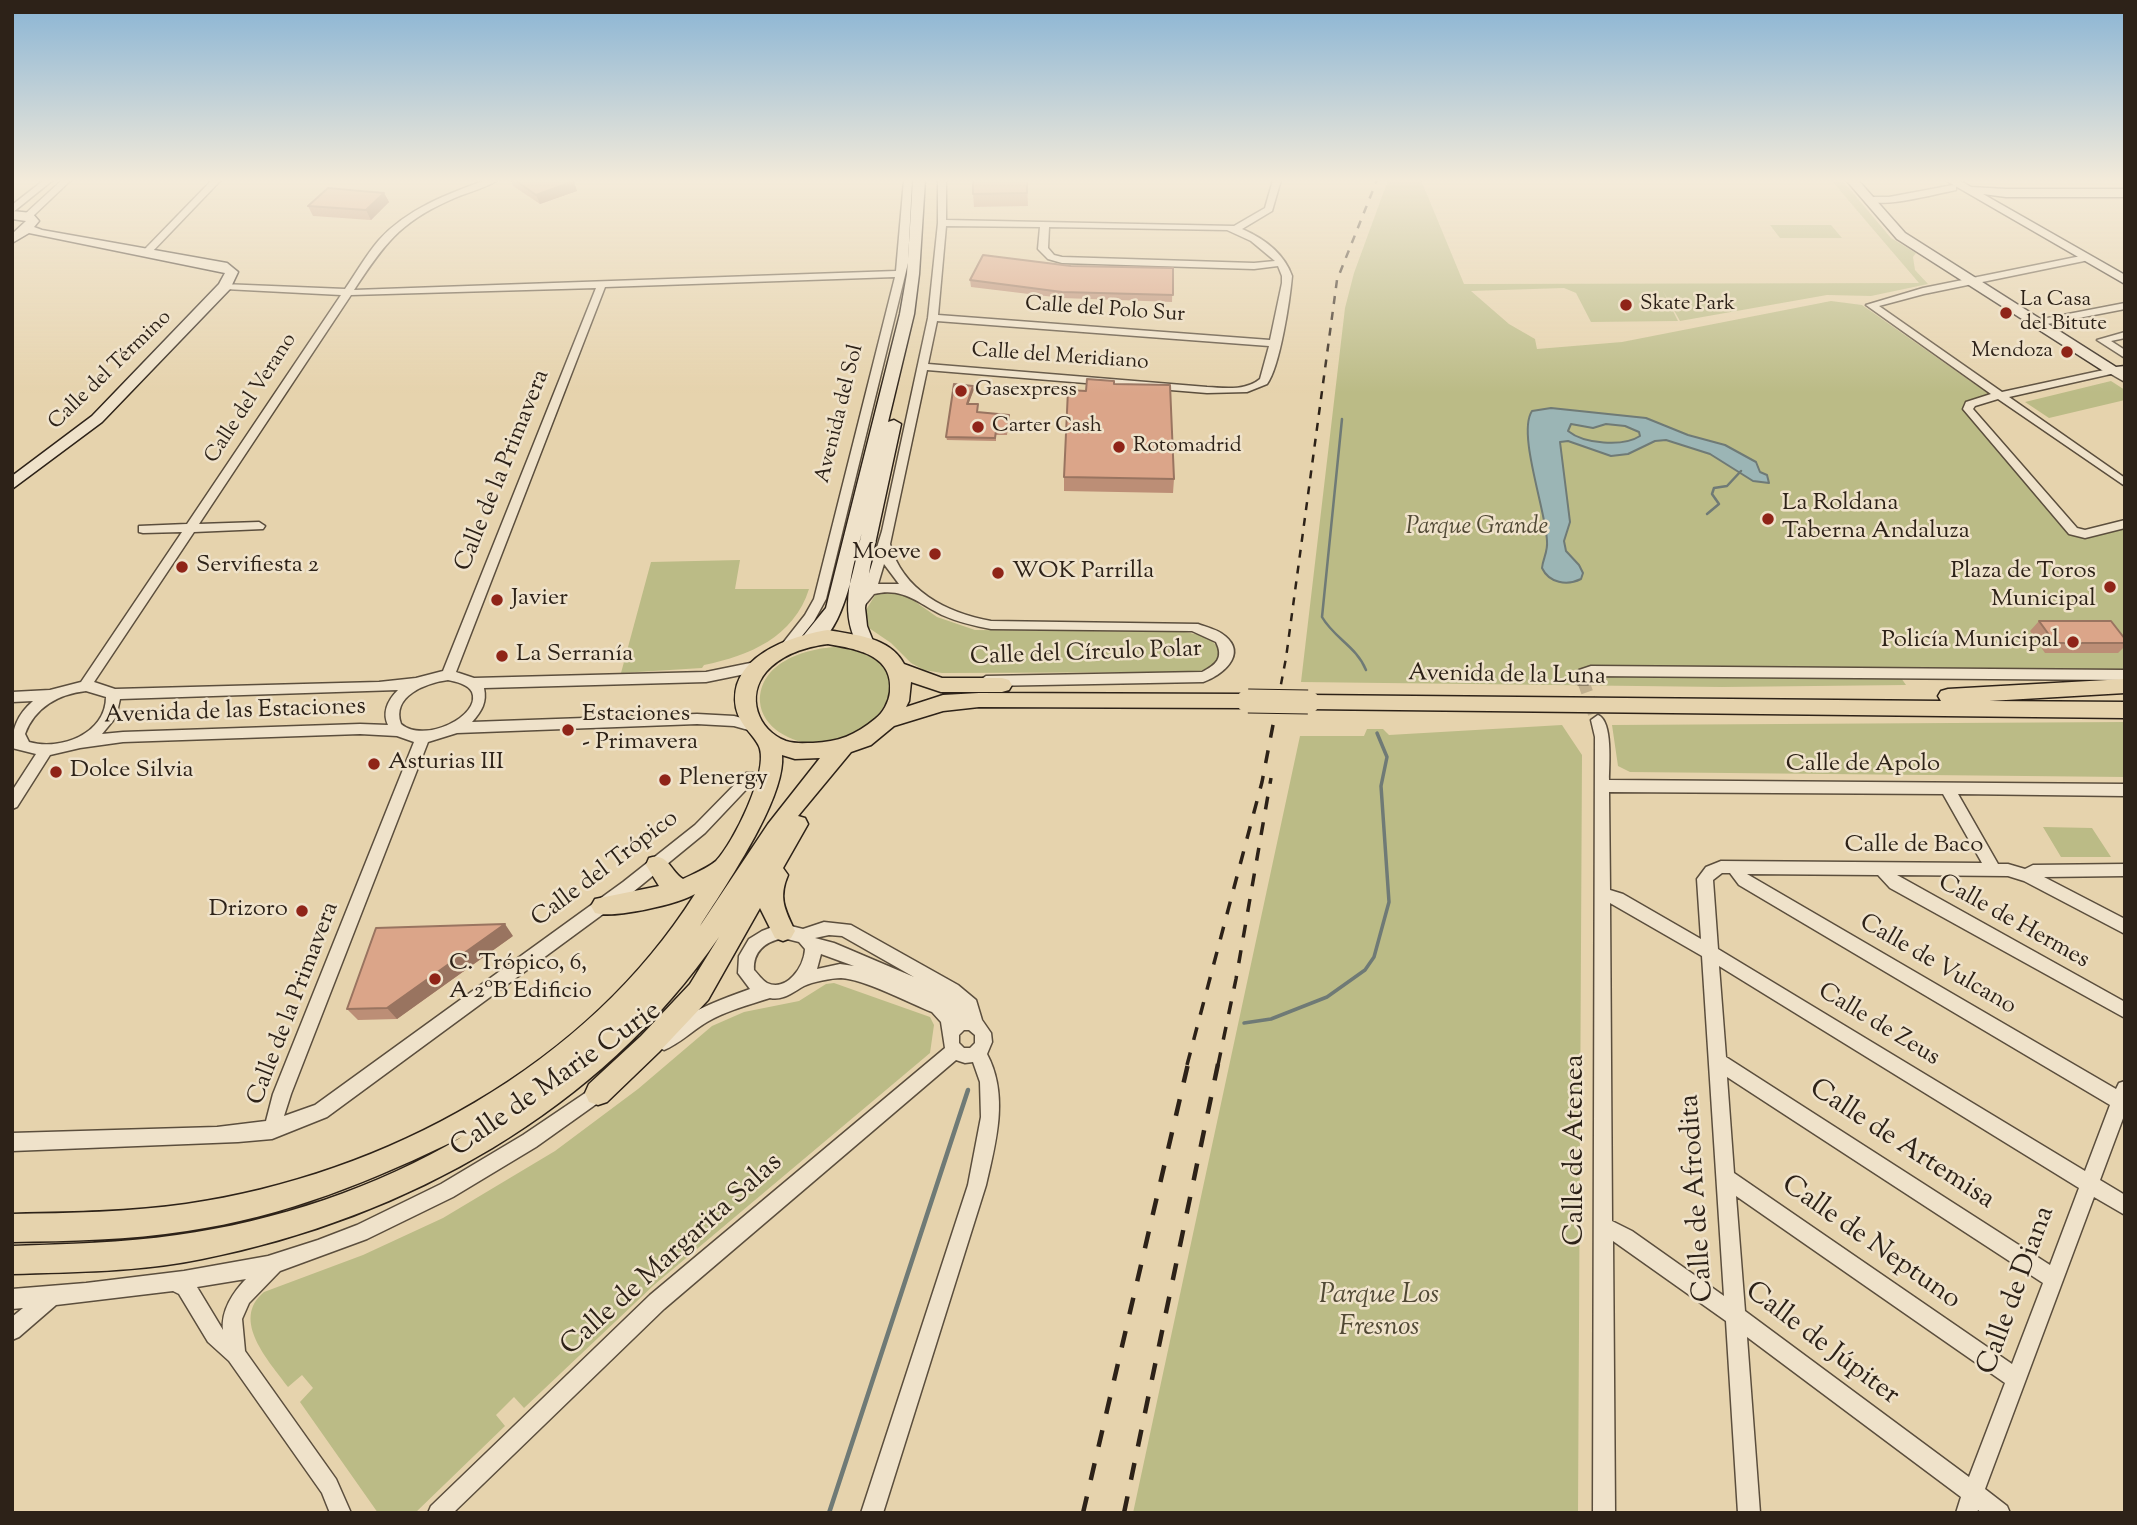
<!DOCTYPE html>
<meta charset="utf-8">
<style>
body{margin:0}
#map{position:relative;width:2137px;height:1525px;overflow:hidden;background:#e6d3ad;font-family:"Sorts Mill Goudy",serif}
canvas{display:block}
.frame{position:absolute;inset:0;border:14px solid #2d2218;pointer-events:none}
</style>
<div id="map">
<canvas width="2137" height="1525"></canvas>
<div class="frame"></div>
</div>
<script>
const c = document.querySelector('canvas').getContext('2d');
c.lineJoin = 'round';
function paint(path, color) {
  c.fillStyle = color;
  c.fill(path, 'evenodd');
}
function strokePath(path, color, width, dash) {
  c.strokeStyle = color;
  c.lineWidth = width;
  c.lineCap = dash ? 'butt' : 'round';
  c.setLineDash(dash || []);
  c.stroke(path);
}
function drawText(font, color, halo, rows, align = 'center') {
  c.font = font + ' "Sorts Mill Goudy",serif';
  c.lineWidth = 5;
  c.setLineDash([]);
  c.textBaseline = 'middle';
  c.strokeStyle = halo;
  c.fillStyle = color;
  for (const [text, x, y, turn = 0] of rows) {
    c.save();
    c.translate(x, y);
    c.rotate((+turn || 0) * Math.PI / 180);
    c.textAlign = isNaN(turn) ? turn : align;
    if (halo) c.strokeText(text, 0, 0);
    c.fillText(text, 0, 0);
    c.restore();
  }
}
paint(new Path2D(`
 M1388,180H1421L1464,284L1919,283L1831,180H1842L1891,238L1916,253L1913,257L1915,270L1928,284L1871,296L1827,295L1680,321L1663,291L1678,321L1591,322L1576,293L1564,288L1471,291L1509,324L1535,339L1537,349L1622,342L1831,301L1862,305L1993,397L1969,409L2079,534L2125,524V675H1899L1906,685L1722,687L1301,682L1345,308L1354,273Z
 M1770,225H1831L1842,238H1780Z
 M2111,381L2125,390V400L2049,418L2025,402Z
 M740,560L735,589H809C794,637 749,656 704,665L702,668L621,673L651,562Z
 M900,591L937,617L975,630L1184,632C1202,635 1214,637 1221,654L1211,667L1197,672L942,673L924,670L911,663L891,643L869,628L866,610L877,592Z
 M835,647C955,661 852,781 779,732C769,725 761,715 760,702C759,663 804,649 835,647Z
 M2125,722V777L1630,772L1618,766L1612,725Z
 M1562,725L1582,755L1578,1513H1133L1300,736H1364L1367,729H1383L1389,735Z
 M2043,827L2092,828L2111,857H2061Z
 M834,983L930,1017L934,1025L930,1053L654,1285L524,1408L514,1397L496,1415L505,1426L415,1513H378L300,1402L313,1388L302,1375L288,1387C269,1361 230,1320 264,1292L363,1255L443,1218L555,1151L638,1089L712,1026L744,1012L799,1001L826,984Z`), '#bbbb86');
const water = new Path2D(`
 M1551,408L1646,418L1688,435L1725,445L1756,462L1760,472L1767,475L1769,483L1753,481L1710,454L1666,440L1655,441L1628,454L1611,456L1568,441L1560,442L1570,522L1564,541L1566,551L1579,565L1583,573L1581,579C1567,586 1549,583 1542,568C1543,558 1548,552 1547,541C1546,511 1517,433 1532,411ZM1606,424L1625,426L1639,432L1640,436C1623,447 1584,444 1568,431L1571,424L1593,428Z`);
paint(water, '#9bb5b5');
strokePath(water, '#6f7a76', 2);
strokePath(new Path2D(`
 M1342,419L1322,617C1334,638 1357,647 1366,670
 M1707,514L1719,504L1712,494L1714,488L1727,486L1741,471`), '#6f7a76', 2.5);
strokePath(new Path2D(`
 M1244,1023L1271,1019L1327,997L1365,970L1374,957L1389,902L1381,786L1387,757L1377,733`), '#6f7a76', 3.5);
strokePath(new Path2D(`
 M829,1513L968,1090`), '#6f7a76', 4.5);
strokePath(new Path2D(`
 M1583,681L1590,700`), '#c1b08f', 12, [12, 6]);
strokePath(new Path2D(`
 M1590,699L1598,720`), '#c1b08f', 15, [15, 8]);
const street = new Path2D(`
 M44,180H53L12,213V205Z
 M62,180H71L31,218H25V214Z
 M212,180H221L150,254H144V250Z
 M486,180H498C484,189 464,193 448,201C399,223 383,246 354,290L896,271L904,180H912L908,263L826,599L814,621L790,651L785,653L779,648L805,615L814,599L895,277L605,287L456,672L474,678L706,672L760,661L767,666L760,671L706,682L484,688C487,702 482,711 472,722L697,714L734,716L757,722L759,726L752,731L734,726L697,724L457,733L428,742L291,1094L284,1116L315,1105L623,882L695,825L746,773H756L758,777L705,833L633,892L327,1117L272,1139L238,1142L12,1151V1133L217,1127L266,1121L273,1094L414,742L397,736L360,734L123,742L80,748L50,755L17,807L12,809V791L36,754L12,748C12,729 17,715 33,701L12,702V692L50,690L81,682L182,532L143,533L139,532V526L187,524L341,295L225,289L222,288V284L345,289C356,273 366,255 379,240C407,209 447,194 486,180ZM596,288L443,671L416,678L379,682L115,689L94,682L194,532L263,529L265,526L259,522L199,524L351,295ZM448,680C456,682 468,684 472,692C482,716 424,744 401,724C391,696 426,683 448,680ZM398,690C388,700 382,712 388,725L360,724L123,732L102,734L116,717L120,699ZM86,691L106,697C106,734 60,751 29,742L25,734C35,707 59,694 86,691Z
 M938,180H946V220L1234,226L1265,208L1273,180H1281L1272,211L1242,229C1263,238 1284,253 1292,276C1290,299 1280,367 1267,384L1247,392L1207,393L927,370L890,544C902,590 946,613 991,621L1198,624C1206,627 1219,630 1225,636C1248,655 1221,676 1203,682L986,686L979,681L986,676L1202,672C1216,665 1224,658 1216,642L1192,631L991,629C974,626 958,622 942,615C918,603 903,587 874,594L860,611L856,612L850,608L864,590L882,531L928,318L938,223ZM946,226L1040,227L1038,249L1048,259L1062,263L1254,269L1278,266L1282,276V283L1270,340L938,315ZM1049,227L1227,230L1251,241L1275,261L1254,263L1062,257L1054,255L1048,248ZM937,321L1269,346L1260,379C1246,391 1224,388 1207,387L928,364ZM884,564L899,584H878Z
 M1953,185L1956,186V190C1935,194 1882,209 1865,200L1869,197H1889Z
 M2086,255L2091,258L2089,260L1924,294L1879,306L2002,392L2113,368L2125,374V382L2111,374L2009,397L2125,478V486L1998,399L1975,406L1973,409L2077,528L2085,530L2125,520V528L2085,538L2069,534L1963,409L1966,402L1991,394L1866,305L1923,288Z
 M2125,303V309L2037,326L2032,323L2037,320Z
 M2125,332V338L2111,341L2125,350V358L2097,340Z
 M1591,666L2125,670V680L1591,676L1588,684H1578L1576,681L1579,670Z
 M1598,715C1613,721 1609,765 1609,780L2125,784V796L1958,794L1998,864H2008L2025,869L2033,865L2125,864V876L2044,877L2125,919V934L2024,881L2008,876L1897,875L2125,1002V1018L1890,888L1878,875L1747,874L2116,1089L2119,1083L2125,1081V1113L2100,1180L2125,1195V1215L2094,1197L1985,1489L2007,1506L2010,1513H1982L1978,1510L1977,1513H1956L1961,1497L1747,1337L1760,1513H1738L1726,1321L1613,1241L1615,1513H1593L1595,737L1591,720ZM1609,792L1943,794L1982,863L1721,861L1706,867L1697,879L1701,939L1623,894L1610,890ZM1722,873H1730L1739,885L2110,1105L2085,1171L1718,949L1713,880ZM1610,903L1702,956L1724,1296L1632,1231L1612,1221ZM1719,966L2079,1188L2050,1265L1726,1057ZM1727,1077L2043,1283L2012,1364L1734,1173ZM1736,1196L2005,1383L1969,1477L1745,1311Z
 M824,922L851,925L958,985L976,1000L982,1020L991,1033L992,1042L987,1054C1009,1095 996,1142 986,1185L883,1513H861L968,1185L981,1117L980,1082L973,1062L965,1063L956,1060L664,1309L453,1513H428L431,1506L650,1295L945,1048L941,1022L932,1012C909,1003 864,979 841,978C832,978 812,982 804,986C793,992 783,1001 770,998C748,1005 726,1011 707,1022C692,1031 679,1044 664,1050L658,1047L656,1042C666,1019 727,997 750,989L738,973L739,956L749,939L762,931L775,926L783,924L803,929ZM829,935L842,936L914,977L834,943L815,938ZM783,938L799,942L805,949C804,967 787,992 767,983C762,980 758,974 754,970C753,951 765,942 783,938ZM821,954L854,966L840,964L817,969ZM964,1030H969L975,1035V1043L970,1048H964L959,1043V1035Z
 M603,1081L609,1083L612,1089L609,1095L536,1147L453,1197L367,1239L280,1271L249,1303L242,1319L245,1351L336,1479L351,1513H330L322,1493L229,1361L208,1342L179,1294L173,1291L56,1305L19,1337L12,1340V1317L23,1308L12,1309V1289L86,1283L184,1271L268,1256L318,1240L357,1225L441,1184L523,1135ZM246,1279C233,1292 221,1311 223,1330L197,1287Z`);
const secondary = new Path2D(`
 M913,180H925L919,274L914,314L888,422L894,420L901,424L870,567L865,608L867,626L873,641L870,645H858C838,611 853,568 862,532C856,556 841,656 803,644L800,640L826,608L900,314L907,274Z
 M1846,180H1858L1905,233L2116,367L2125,366V374H2108L1897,239Z
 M1945,180H1959L1971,187L2006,189H2125V197H2006L1983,194L2125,275V284Z
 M12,211L32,213L39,221L34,227L42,230L227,263L238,272L230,289L102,422L12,489V476L92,416L219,284L225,273L29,233L12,243V234L26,221L12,219Z`);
const primary = new Path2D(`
 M828,630C855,635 890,637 904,664L942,678H1002L1009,680L1012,685L1009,690L1002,692H941L911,682L909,701L906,707L943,695L979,693L1248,694L1255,696L1258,701L1255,706L1248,708L979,707L943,711L894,726L871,745L851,752L798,816L805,818L808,824L783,868L788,875C778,898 785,910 795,931L791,938L783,941L775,938L760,908L708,1000L659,1052L607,1102L598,1105L589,1102L585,1093L589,1084L641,1036L690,984L719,937C600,1111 406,1218 202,1259C140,1272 75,1272 12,1274V1246C67,1244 122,1243 177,1235C274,1222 378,1187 462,1137C375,1180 284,1217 187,1231C129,1240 71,1241 12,1242V1214C70,1213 129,1212 186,1204C386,1175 586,1066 695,894C679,904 613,919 595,913L591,906L595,899L659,886L646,865L649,858C668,852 670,871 683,879C693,874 708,868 716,861C734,842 767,774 760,749C757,737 740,727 736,708C727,657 790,636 828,630ZM828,644C857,649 894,655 890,692C889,702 883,713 875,719C856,735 838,742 813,743C804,743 795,744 786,741C757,730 746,696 766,672C782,654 805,647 828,644ZM782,755L795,759L820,758L768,824L700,926C724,888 786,799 782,755Z
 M2125,679V693L1989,701L2125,702V718L1308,709L1301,707L1298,702L1301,697L1308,695L1941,701L1938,696L1941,691L1948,689Z`);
strokePath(street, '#5b4e3d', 3);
strokePath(secondary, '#2d2218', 3);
strokePath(primary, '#2d2218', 3);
paint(street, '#efe2ca');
paint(secondary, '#efe2ca');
paint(primary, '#e6d3ad');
strokePath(new Path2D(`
 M1278,700L1286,658L1337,280L1377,180`), '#2d2218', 2.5, [8, 8]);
strokePath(new Path2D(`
 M1187,1065L1262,782L1278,699
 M1218,1065L1236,979L1271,778`), '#2d2218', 3.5, [13, 13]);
strokePath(new Path2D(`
 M1083,1513L1188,1064
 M1124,1513L1218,1064`), '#2d2218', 4.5, [17, 17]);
const primaryBridge = new Path2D(`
 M1248,701L1308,702`);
strokePath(primaryBridge, '#2d2218', 25, []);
strokePath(primaryBridge, '#e6d3ad', 23);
paint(new Path2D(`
 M511,180H572L577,191L540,204L513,186Z
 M1027,180L1028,206L974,207L973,194Z
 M384,193L389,202L371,220L313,216L308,206Z
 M1071,266L1173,268L1172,302L1062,298L971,287L970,280Z
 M1114,384L1174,479L1173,493L1064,491V477Z
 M974,389L968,404L978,408L977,412L1009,419L1007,435H996V441L947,440L946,437Z
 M2039,621L2125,639V646L2118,653H2045L2030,631Z
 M513,936L397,1019L358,1020L347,1009Z`), '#bc8e76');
paint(new Path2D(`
 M574,181L577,191L540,204L536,195Z
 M384,193L389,202L371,220L366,210Z
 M973,386L974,389L967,408V404Z
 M505,924L513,936L397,1019L387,1008Z`), '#997460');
const building = new Path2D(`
 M515,180H572L574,181L536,195Z
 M973,180H1027V193L973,194Z
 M328,188L384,193L366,210L308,206Z
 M983,255L1071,266L1173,268V295L1062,292L970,280Z
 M1087,379L1114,381V384L1170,385L1174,479L1064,477L1068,390L1086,391Z
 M954,384L973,386L967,404H978L977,412L1009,415L1007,431H996L995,438L946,437Z
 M2039,621H2111L2125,639V643H2055Z
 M505,924L387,1008L347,1009L376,928Z`);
paint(building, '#dba589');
strokePath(building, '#997460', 2);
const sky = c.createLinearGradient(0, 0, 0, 393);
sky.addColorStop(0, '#89b4d4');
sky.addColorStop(0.46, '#f4ebda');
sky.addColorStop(1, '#f4ebda00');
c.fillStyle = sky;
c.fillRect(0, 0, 2137, 393);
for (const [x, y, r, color] of [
 [1626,305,7,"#8f2418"],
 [2006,313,7,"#8f2418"],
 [2067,352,7,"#8f2418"],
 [961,391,7,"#8f2418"],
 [978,427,7,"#8f2418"],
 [1119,447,7,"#8f2418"],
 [1768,519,7,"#8f2418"],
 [935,554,7,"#8f2418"],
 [182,567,7,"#8f2418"],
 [998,573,7,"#8f2418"],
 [2110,587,7,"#8f2418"],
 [497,600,7,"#8f2418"],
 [2073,642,7,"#8f2418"],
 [502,656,7,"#8f2418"],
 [568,730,7,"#8f2418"],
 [374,764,7,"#8f2418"],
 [56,772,7,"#8f2418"],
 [665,780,7,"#8f2418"],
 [302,911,7,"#8f2418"],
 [435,979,7,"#8f2418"]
]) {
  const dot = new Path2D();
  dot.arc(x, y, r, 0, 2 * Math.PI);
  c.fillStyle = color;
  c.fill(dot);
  strokePath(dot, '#efe2ca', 2.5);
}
drawText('21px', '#2d2218', '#efe2ca', [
 ["La Casa",2020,301],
 ["del Bitute",2020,325],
 ["Skate Park",1640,305],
 ["Mendoza",2053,352,"right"],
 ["Gasexpress",975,391],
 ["Carter Cash",992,427],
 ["Rotomadrid",1133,447]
], 'left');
drawText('21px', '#2d2218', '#efe2ca', [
 ["Calle del Polo Sur",1105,311,4],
 ["Calle del Meridiano",1060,358,4],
 ["Calle del Término",111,371,-44],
 ["Calle del Verano",252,399,-57],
 ["Avenida del Sol",841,414,-76]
]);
drawText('24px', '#2d2218', '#efe2ca', [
 ["Calle de la Primavera",504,471,-68],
 ["Calle del Círculo Polar",1086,655,-2],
 ["Avenida de la Luna",1507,677,1],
 ["Avenida de las Estaciones",235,713,-2],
 ["Calle de Apolo",1863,766],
 ["Calle de Baco",1914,847],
 ["Calle del Trópico",606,870,-37],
 ["Calle de Hermes",2013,923,29],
 ["Calle de Vulcano",1937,966,30],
 ["Calle de la Primavera",295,1004,-69],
 ["Calle de Zeus",1878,1026,31]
]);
drawText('24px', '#2d2218', '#efe2ca', [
 ["La Roldana",1782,505],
 ["Taberna Andaluza",1782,533],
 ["Moeve",921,554,"right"],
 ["Servifiesta 2",196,567],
 ["WOK Parrilla",1012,573],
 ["Plaza de Toros",2096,573,"right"],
 ["Municipal",2096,601,"right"],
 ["Javier",511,600],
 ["Policía Municipal",2059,642,"right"],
 ["La Serranía",516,656],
 ["Estaciones",582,716],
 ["- Primavera",582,744],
 ["Asturias III",388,764],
 ["Dolce Silvia",70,772],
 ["Plenergy",679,780],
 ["Drizoro",288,911,"right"],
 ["C. Trópico, 6,",449,965],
 ["A 2ºB Edificio",449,993]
], 'left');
drawText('italic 24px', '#504834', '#efe2ca', [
 ["Parque Grande",1477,529]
]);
drawText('28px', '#2d2218', '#efe2ca', [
 ["Calle de Marie Curie",557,1081,-35],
 ["Calle de Artemisa",1901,1146,33],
 ["Calle de Atenea",1577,1150,-90],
 ["Calle de Afrodita",1699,1198,-94],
 ["Calle de Neptuno",1870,1244,35],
 ["Calle de Margarita Salas",673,1256,-42],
 ["Calle de Diana",2018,1291,-70],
 ["Calle de Júpiter",1821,1345,37]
]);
drawText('italic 28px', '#504834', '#efe2ca', [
 ["Parque Los",1379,1297],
 ["Fresnos",1379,1329]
]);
</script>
